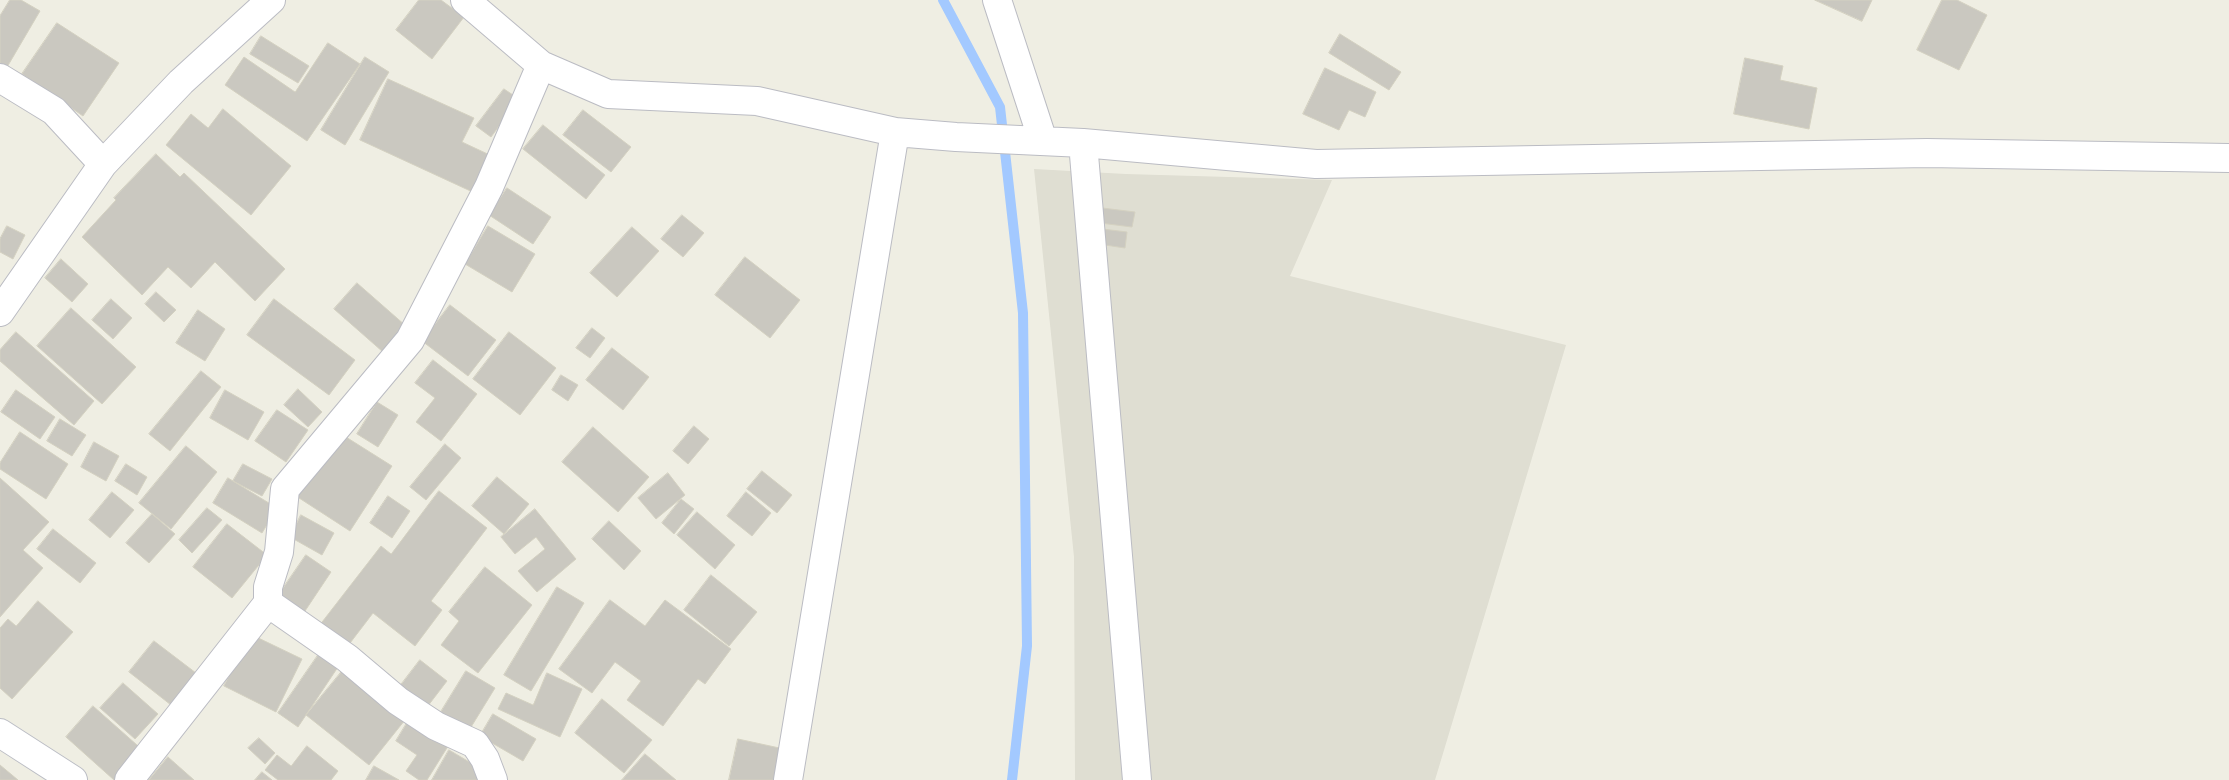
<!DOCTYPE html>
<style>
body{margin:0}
canvas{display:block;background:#efeee3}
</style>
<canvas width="2229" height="780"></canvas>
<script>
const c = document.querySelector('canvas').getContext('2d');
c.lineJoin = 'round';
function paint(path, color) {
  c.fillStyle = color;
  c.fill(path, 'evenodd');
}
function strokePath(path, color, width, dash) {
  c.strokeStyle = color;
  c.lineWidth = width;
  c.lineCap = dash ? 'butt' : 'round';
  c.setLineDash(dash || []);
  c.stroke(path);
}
paint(new Path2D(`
 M1034,169L1126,174L1332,180L1290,276L1566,345L1435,780H1075L1074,557Z`), '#dfded2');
strokePath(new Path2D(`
 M943,0L1000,107L1023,313L1027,646L1012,780`), '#a3c9ff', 10);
const building = new Path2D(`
 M10,0H21L40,11L3,74L0,72V16Z
 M419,0H441L464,17L432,59L396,30Z
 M1815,0H1872L1862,21Z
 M1942,0H1957L1987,15L1959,70L1917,50Z
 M57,23L119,63L83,116L22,74Z
 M1340,34L1401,72L1389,90L1329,53Z
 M261,36L309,66L298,83L250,54Z
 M328,43L360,64L307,141L225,85L244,57L295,92Z
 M365,57L389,72L345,145L321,130Z
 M1745,58L1783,66L1780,80L1817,88L1809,129L1734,114Z
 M1325,68L1376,92L1365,117L1349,110L1339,130L1303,114Z
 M388,79L474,118L462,142L494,157L477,194L360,140Z
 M504,89L519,99L491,137L476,126Z
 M223,109L291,166L251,215L166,145L191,114L208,128Z
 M583,110L631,147L611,172L563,135Z
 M543,125L605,175L586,199L523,149Z
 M156,154L180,177L184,173L285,269L255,301L215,262L191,288L168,267L142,295L82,237L116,200L114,198Z
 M507,188L551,217L533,244L489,215Z
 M1102,208L1135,212L1132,227L1100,223Z
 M682,215L704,233L683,257L661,239Z
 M7,226L25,235L13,259L0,252V239Z
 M488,226L535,254L512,292L465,264Z
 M632,227L659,251L617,297L590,273Z
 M1094,228L1127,232L1125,248L1092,243Z
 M745,257L800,300L770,338L715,295Z
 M61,259L88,284L72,302L45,278Z
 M357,283L406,326L383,352L334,309Z
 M156,292L176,310L164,322L145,304Z
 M111,299L132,318L113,339L92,320Z
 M274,299L355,360L329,395L247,335Z
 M450,305L496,340L468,376L422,341Z
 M71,308L136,367L102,404L37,346Z
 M198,310L225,329L205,361L176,343Z
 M592,328L605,338L590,358L576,348Z
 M16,332L94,401L74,425L0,361V350Z
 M509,332L556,368L520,415L473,379Z
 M612,348L649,377L623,410L586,380Z
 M433,360L477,394L441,441L416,422L435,398L415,383Z
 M201,371L221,387L170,451L149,434Z
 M561,375L578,385L568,401L552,390Z
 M298,389L322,412L308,427L284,405Z
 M16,390L55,417L40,439L1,412Z
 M225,390L264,412L248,440L210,418Z
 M377,402L398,415L378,447L357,434Z
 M277,410L308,430L286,462L255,441Z
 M60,419L86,435L72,456L47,441Z
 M694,426L709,439L688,464L673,451Z
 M593,427L649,477L618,512L562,462Z
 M20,432L68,464L46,499L0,469V463Z
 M338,432L392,466L350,531L296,496Z
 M94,442L119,456L106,481L81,467Z
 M445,444L461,458L426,500L410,487Z
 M186,446L217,472L171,529L139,503Z
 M126,464L147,477L137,495L115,481Z
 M243,464L272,479L262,496L233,481Z
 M762,471L792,495L777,513L747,489Z
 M668,473L685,495L656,519L638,498Z
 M497,477L529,504L504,534L472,506Z
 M0,478L49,522L23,550L43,568L0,617Z
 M228,478L277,508L262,533L213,503Z
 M439,491L487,528L431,601L442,610L415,646L373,613L347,647L319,626L381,546L391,554Z
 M112,492L134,510L110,538L89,520Z
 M746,492L771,513L752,536L727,516Z
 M388,496L410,511L392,538L370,523Z
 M681,499L694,509L674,534L662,523Z
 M207,508L222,520L192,553L179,540Z
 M535,509L576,559L537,592L518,571L545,549L536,537L515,554L501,537Z
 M697,512L735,545L715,569L677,535Z
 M152,514L175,534L149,563L126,543Z
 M301,515L334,533L322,555L290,537Z
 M609,521L641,551L624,570L592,539Z
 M227,524L267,555L232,598L193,567Z
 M53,529L96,563L80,583L37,549Z
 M306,555L331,572L301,617L275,600Z
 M485,567L532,605L478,673L441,645L459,621L449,612Z
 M711,575L757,612L729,646L684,610Z
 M557,587L584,603L531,691L504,675Z
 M610,600L645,626L665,600L731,649L705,684L698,679L663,726L627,700L641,681L615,662L592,693L559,669Z
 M38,601L73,632L12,699L0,688V628L8,619L16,626Z
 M250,634L302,659L276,712L224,686Z
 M154,641L196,673L171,705L129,672Z
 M323,648L342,661L298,727L278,713Z
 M420,660L447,681L424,711L397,690Z
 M343,670L405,720L369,765L306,715Z
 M466,671L495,688L468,732L439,715Z
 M547,673L582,689L560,737L498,709L506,693L533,705Z
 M123,683L158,714L135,739L100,708Z
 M602,699L652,740L624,773L575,733Z
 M93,706L146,753L122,780H114L66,737Z
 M493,714L536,739L523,761L480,736Z
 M410,718L450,743L427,780H419L406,771L417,755L396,741Z
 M259,738L275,753L265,764L248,748Z
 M738,739L784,749L777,780H729Z
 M307,746L338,771L331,780H278L265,770L277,755L291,766Z
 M449,750L483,770L477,780H432Z
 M645,754L676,780H622Z
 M168,757L194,780H149Z
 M0,765L18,780H0Z
 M374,766L399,780H366Z
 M262,772L272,780H255Z`);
paint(building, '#cac8c0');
strokePath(building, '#d4d1c1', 1);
const street = new Path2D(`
 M465,0L541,65L608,94L757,101L895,132
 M997,0L1043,141
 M0,78L54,111L103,164
 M1083,143L1137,780
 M0,312L103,164L181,82L271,0
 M268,603L347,658L398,701L436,726L475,744L485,759L493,780
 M129,780L268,603V587L279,552L285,489L410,340L489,187L541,65
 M788,780L895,132L956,137L1083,143L1316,164L1927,153L2229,158`);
const secondary = new Path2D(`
 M0,733L73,780`);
strokePath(street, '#bbbcc3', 30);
strokePath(secondary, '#bcbec5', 30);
strokePath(street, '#fff', 28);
strokePath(secondary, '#fff', 28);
</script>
